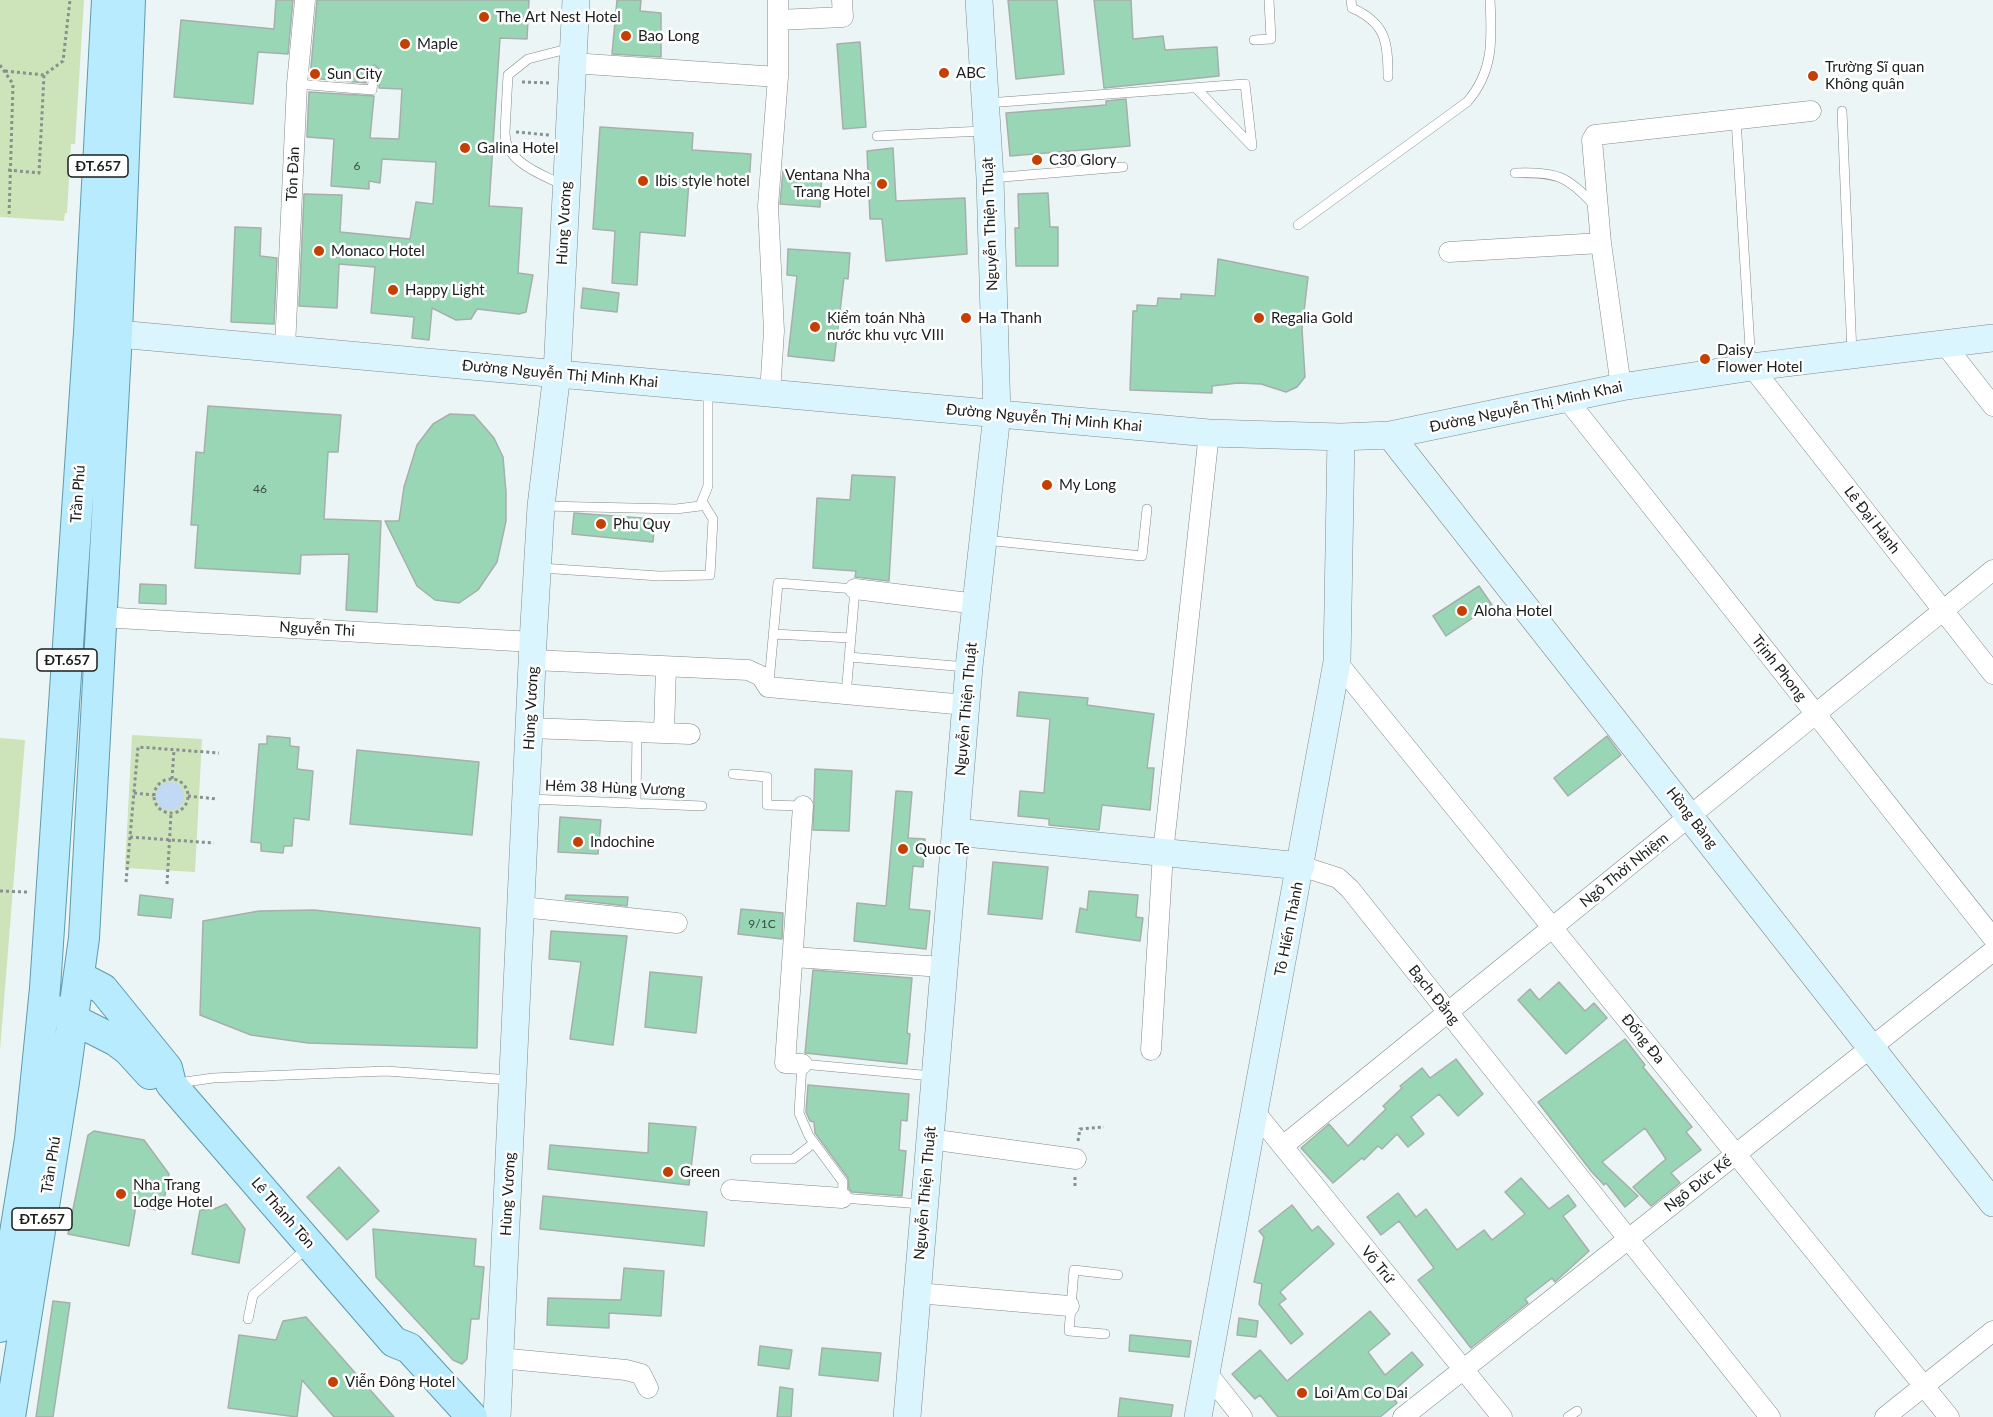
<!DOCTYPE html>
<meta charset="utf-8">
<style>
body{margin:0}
canvas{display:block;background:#ebf5f5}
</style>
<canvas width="1993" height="1417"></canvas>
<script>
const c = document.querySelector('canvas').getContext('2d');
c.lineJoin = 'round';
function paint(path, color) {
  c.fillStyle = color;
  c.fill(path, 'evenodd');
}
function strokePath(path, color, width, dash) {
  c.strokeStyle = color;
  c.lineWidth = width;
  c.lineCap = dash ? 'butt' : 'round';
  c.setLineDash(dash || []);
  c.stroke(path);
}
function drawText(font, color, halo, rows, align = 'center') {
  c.font = font + ' Lato,sans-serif';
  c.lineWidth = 5;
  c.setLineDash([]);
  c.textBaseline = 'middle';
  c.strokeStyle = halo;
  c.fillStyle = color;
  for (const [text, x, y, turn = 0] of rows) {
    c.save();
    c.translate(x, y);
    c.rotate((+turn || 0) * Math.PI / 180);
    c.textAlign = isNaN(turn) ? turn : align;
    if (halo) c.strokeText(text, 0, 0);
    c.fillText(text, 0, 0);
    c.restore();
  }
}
paint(new Path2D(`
 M0,0H84L75,144H71L67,213H65L64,221L0,217Z
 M132,735L202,739L195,872L125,868Z
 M0,738L25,740L0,1050Z`), '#cde3b9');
paint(new Path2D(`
 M156 796a14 14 0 1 1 28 0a14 14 0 1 1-28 0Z`), '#c1d9f5');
const building = new Path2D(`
 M276,0H293L288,54L258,52L253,104L174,97L181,20L274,29Z
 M317,0H529L527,39L500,38L489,206L522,208L518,273L533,275L526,312L519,314L477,309L471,319L456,320L432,308L429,340L412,338L414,317L371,313L375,267L339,264L337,308L299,306L304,194L342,195L340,232L410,239L416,202L433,204L436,162L382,159L380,183L369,181V189L331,186L334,139L307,137L309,92L374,96L370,138L399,139L402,89L379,88L380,70L375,65L368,69L366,83L310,78Z
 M617,0H641L640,11L661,13V57L612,54Z
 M1008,0H1057L1064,74L1016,79Z
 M1094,0H1131L1133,39L1163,36L1165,50L1217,47L1219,76L1104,88Z
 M860,42L866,127L843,129L837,44Z
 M1126,99L1130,146L1010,156L1006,113L1106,105V101Z
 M600,127L693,133L692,150L751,154L749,185L689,181L685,236L640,232L637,285L612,283L615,231L593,229Z
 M893,148L896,201L965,198L967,254L886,261L882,219H870L867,151Z
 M783,171L822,174L820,207L780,204Z
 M1048,193L1050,227H1058V266H1016L1015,228H1019L1018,194Z
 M235,227L261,228L260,256L277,258L274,324L231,322Z
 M788,249L850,253L848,279L844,278L834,361L788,356L797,276L787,275Z
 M1218,259L1308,277L1302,329L1305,377L1297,387L1286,392L1261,384L1238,383L1212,386V393L1130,390L1133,311H1137V305L1157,306L1158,298L1181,299V294L1215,296Z
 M583,288L619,293L617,312L581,308Z
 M208,406L341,415L338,452H328L324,519L381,521L377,612L346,610L349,554L301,555L300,574L195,568L198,525H191L196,452L204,453Z
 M450,414L474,415L494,438L503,457L506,492V521L497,562L478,590L459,603L435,600L417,586L385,521H399L404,487L417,445L433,424Z
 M852,475L895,477L889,581L855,577L856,571L813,568L817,498L850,500Z
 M574,513L655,519L653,542L572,534Z
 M140,584L166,585V604L139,603Z
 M1479,586L1492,605L1446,636L1433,616Z
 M1019,692L1088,698L1087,705L1154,714L1147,768H1154L1150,810L1102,805L1099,830L1049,825V819L1018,816L1020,791L1044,793L1050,719L1017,716Z
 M267,736L290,738V746L299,747L297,769L313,771L309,820L294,818L292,846H284L283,853L261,851V843L251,842L259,744H267Z
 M1607,736L1621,755L1568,796L1554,778Z
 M357,750L479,762L472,835L350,824Z
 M815,769L852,771L849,831L813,830Z
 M896,791L912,792L908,838L925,839L923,867L913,866L909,909L930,911L926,949L854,941L857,903L886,906Z
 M560,817L601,820L598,854L558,852Z
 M993,862L1048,867L1042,919L988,914Z
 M1089,891L1138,895L1136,917L1143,918L1140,941L1076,932L1080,908L1087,910Z
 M140,895L173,899L171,918L138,915Z
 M566,895L628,897L627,906L565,899Z
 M741,909L783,913L782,939L738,934Z
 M314,910L480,928L477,1048L308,1043L251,1035L200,1015L203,921L259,911Z
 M551,931L627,936L613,1045L570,1039L581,962L549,959Z
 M813,970L912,978L907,1033L910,1034L907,1064L805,1053Z
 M650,972L702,977L696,1033L645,1027Z
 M1559,982L1585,1011L1594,1003L1607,1018L1566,1054L1518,1000L1530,989L1539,1000Z
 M1625,1039L1645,1065L1643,1067L1692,1127L1686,1132L1701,1150L1671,1173L1680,1183L1651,1206L1633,1187L1666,1159L1645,1128L1602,1162L1638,1196L1625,1207L1606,1183L1604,1185L1591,1171L1538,1102Z
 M1456,1059L1483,1094L1458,1116L1439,1094L1411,1117L1424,1134L1408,1147L1397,1134L1382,1149L1378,1146L1364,1160L1362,1158L1333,1183L1301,1148L1329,1124L1348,1146L1386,1109L1383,1106L1402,1088L1400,1086L1422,1068L1430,1078Z
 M808,1085L909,1094L907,1121L901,1120L899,1150L906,1151L902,1196L852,1192L849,1189L848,1178L815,1133L814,1122L810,1121L806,1112Z
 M649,1123L696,1127L689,1185L548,1169L550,1145L648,1153Z
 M94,1131L144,1140L169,1174L162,1211L136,1206L129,1246L68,1234L88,1135Z
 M339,1167L379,1211L347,1240L307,1197Z
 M1521,1178L1549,1209L1568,1195L1576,1206L1563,1216L1589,1251L1555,1282L1552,1278L1525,1299L1528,1303L1471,1348L1418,1280L1434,1268L1399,1221L1381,1235L1367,1217L1398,1193L1416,1217L1426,1209L1457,1250L1484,1230L1492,1240L1525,1214L1505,1192Z
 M543,1196L707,1212L704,1246L540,1229Z
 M226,1204L245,1229L239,1263L192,1254L200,1210L214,1209Z
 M1292,1205L1312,1231L1318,1226L1334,1244L1280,1292L1286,1299L1279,1304L1303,1334L1291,1344L1259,1304L1262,1284L1254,1282L1264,1237L1259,1231Z
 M373,1229L476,1239L474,1266L484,1267L479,1319H471L467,1359L462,1364L453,1360L376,1277Z
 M624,1268L664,1271L661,1316L609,1313V1328L547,1325L548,1298L621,1300Z
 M53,1301L70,1303L53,1417H36Z
 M1370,1311L1390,1334L1368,1352L1385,1375L1412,1352L1423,1365L1390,1394L1397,1403L1380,1417H1278L1260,1395L1255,1399L1232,1374L1260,1350L1287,1381Z
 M306,1317L394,1417H334L302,1380L297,1417L228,1408L239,1335L276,1340L283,1321Z
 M1239,1318L1258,1321L1256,1337L1237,1335Z
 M1130,1335L1191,1341L1189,1357L1129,1351Z
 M760,1346L792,1350L789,1369L758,1365Z
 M822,1348L881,1353L878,1381L819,1375Z
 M780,1387L793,1389L791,1417H777Z
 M1120,1398L1173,1405L1171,1417H1118Z`);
paint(building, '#99d6b6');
strokePath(building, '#a7afaa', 1.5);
const lane = new Path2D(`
 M1351,0L1352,8C1386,23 1388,42 1388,77
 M1254,40L1271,39L1269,0
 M297,84L372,90L374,72
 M987,103L1245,84L1252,146L1196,88
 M1842,111L1852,354
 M1736,119L1751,365
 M877,136L983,131
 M1515,173C1556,172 1567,175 1595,206
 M991,178L1123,167
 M563,185C541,174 504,162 505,132L508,75L528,59L571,48
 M1298,225L1467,102C1494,71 1492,39 1490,0
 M544,506L676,509L700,506L708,486V390
 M985,540L1142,556L1147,509
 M541,568L659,576L710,575L713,519L702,501
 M773,634L851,638
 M849,657L967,667
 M769,682L778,583L855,589L846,695
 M733,774L767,777V805L803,806
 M528,799L702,806
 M636,803L637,731
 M178,1083L213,1078L386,1071L511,1080
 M755,1159H793L814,1143
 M922,1204L842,1198L843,1182L809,1136L799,1113L802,1064L932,1076
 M248,1319L253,1295L307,1248
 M1105,1334L1069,1331L1074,1270L1118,1275
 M1568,1417L1577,1411`);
const street = new Path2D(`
 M778,20L843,17L842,0
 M572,63L778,77
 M1449,252L1601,243
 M1946,346L1993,406
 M285,348L297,84L305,0
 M1752,367L1993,674
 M1621,387L1601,243L1592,140L1595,135L1811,111
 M770,393L774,331L768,206L778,77V0
 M1566,398L1993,938
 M855,589L977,604
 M100,617L533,642
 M533,660L748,670L761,676L768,687L966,705
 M1337,662L1949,1417
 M530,728L690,734
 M664,732L666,667
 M1301,866L1338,878L1350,889L1770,1417
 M522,907L677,923
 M793,957L943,967
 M1151,1050L1163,853L1209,433
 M802,1064L785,1063L803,806
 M1255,1112L1502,1417
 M929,1139L1076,1159
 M1283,1146L1993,570
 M731,1190L842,1198
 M917,1293L1069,1306
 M499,1358L626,1370L641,1374L648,1388
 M1207,1373L1242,1417
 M1403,1417L1993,951
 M1885,1417L1993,1331`);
const secondary = new Path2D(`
 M96,332L1209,433L1341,437L1390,435L1621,387L1752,367L1993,338
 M1390,435L1993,1203
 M955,832L1301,866
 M497,1417L533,642L541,506L557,373L576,0
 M907,1417L969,667L997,414L990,178L979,0
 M1198,1417L1337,662L1341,437`);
const primary = new Path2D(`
 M80,977L103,989L167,1068L171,1084L394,1342L409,1348L472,1417
 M57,1011L116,1041L128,1050L150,1074
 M0,1327L30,1139L45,988L89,332L107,0
 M10,1417L64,1082L84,938L117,333L130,0`);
strokePath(lane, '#818b8a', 10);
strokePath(street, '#818b8a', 21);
strokePath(secondary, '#818b8a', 28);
strokePath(primary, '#619aad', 32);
strokePath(new Path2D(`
 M0,65L13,84L9,217
 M5,71L44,75L63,61L70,0
 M522,82L551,83
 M516,132L549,135
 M8,170L39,173L44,75
 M154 796a17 17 0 1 1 34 0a17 17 0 1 1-34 0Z
 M172,779L174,750
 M134,793L153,795
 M188,796L217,799
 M130,837L214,843
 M126,882L138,747L219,753
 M167,884L171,814
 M0,891L27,892
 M1078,1141L1080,1129L1104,1127
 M1075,1186V1175`), '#899090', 3, [3, 3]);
strokePath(lane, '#fff', 9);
strokePath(street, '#fff', 20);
strokePath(secondary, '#dbf5fe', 27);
strokePath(primary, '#b7ebfd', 30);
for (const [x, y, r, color] of [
 [484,17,6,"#c53f00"],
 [626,36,6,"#c53f00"],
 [405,44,6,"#c53f00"],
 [944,73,6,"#c53f00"],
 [315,74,6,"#c53f00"],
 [1813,76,6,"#c53f00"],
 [465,148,6,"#c53f00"],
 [1037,160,6,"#c53f00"],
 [643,181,6,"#c53f00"],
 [882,184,6,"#c53f00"],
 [319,251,6,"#c53f00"],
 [393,290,6,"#c53f00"],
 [966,318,6,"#c53f00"],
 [1259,318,6,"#c53f00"],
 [815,327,6,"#c53f00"],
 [1705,359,6,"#c53f00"],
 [1047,485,6,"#c53f00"],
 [601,524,6,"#c53f00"],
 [1462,611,6,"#c53f00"],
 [578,842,6,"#c53f00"],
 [903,849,6,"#c53f00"],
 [668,1172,6,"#c53f00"],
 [121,1194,6,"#c53f00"],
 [333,1382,6,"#c53f00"],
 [1302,1393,6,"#c53f00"]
]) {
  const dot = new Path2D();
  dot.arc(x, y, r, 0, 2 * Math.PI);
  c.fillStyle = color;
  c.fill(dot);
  strokePath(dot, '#fff', 2);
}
drawText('12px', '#3a4c43', null, [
 ["6",357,166],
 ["46",260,489],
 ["9/1C",762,924]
]);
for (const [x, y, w] of [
 [98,166,60],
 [67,660,60],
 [42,1219,60]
]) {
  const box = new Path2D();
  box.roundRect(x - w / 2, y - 11, w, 22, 4.5);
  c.fillStyle = '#fff';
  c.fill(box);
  strokePath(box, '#1a1e1d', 1.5);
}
drawText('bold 14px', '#1a1e1d', null, [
 ["ĐT.657",98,166],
 ["ĐT.657",67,660],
 ["ĐT.657",42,1219]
]);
drawText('15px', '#1a1e1d', '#fff', [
 ["The Art Nest Hotel",496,17],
 ["Bao Long",638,36],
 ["Maple",417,44],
 ["Trường Sĩ quan",1825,67],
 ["Không quân",1825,84],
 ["ABC",956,73],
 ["Sun City",327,74],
 ["Galina Hotel",477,148],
 ["C30 Glory",1049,160],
 ["Ventana Nha",870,175,"right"],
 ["Trang Hotel",870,192,"right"],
 ["Ibis style hotel",655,181],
 ["Monaco Hotel",331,251],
 ["Happy Light",405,290],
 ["Kiểm toán Nhà",827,318],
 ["nước khu vực VIII",827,335],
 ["Ha Thanh",978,318],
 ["Regalia Gold",1271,318],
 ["Daisy",1717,350],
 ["Flower Hotel",1717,367],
 ["My Long",1059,485],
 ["Phu Quy",613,524],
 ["Aloha Hotel",1474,611],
 ["Indochine",590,842],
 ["Quoc Te",915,849],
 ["Green",680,1172],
 ["Nha Trang",133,1185],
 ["Lodge Hotel",133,1202],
 ["Viễn Đông Hotel",345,1382],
 ["Loi Am Co Dai",1314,1393]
], 'left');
drawText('15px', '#1a1e1d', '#fff', [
 ["Tôn Đản",293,174,-87],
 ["Hùng Vương",564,223,-87],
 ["Nguyễn Thiện Thuật",990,224,-92],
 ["Đường Nguyễn Thị Minh Khai",560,374,5],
 ["Đường Nguyễn Thị Minh Khai",1526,407,-12],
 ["Đường Nguyễn Thị Minh Khai",1044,418,5],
 ["Trần Phú",78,494,-86],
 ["Lê Đại Hành",1872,520,52],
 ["Nguyễn Thi",317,629,3],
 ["Trịnh Phong",1779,668,52],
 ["Hùng Vương",531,708,-87],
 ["Nguyễn Thiện Thuật",966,709,-85],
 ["Hẻm 38 Hùng Vương",615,788,2],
 ["Hồng Bàng",1692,818,52],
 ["Ngô Thời Nhiệm",1624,870,-39],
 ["Tô Hiến Thành",1289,929,-79],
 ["Bạch Đằng",1434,995,51],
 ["Đống Đa",1643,1039,51],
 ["Trần Phú",51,1165,-81],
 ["Ngô Đức Kế",1698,1184,-38],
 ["Nguyễn Thiện Thuật",925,1193,-85],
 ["Hùng Vương",508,1194,-87],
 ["Lê Thánh Tôn",283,1213,49],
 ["Võ Trứ",1378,1265,51]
]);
</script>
